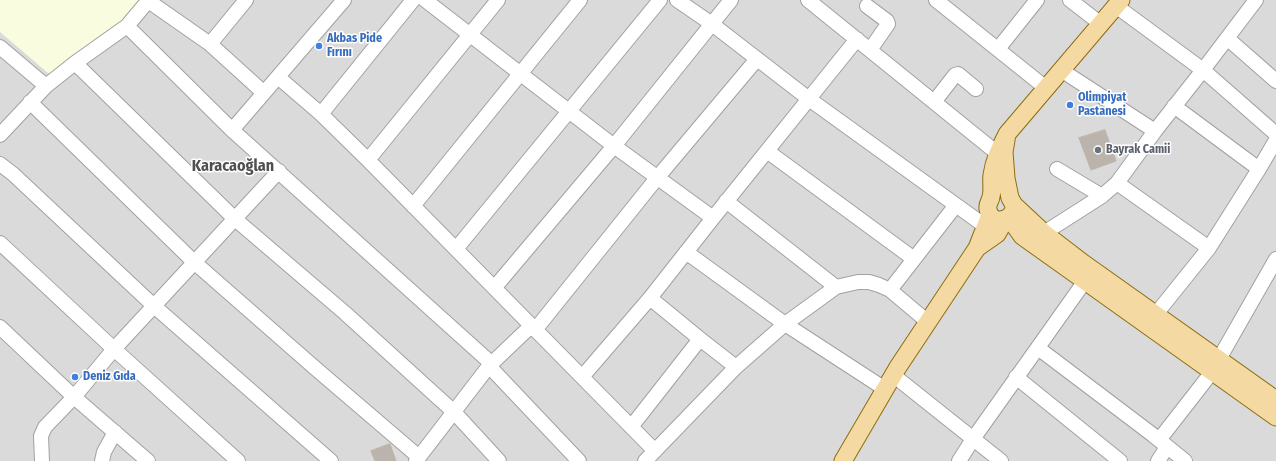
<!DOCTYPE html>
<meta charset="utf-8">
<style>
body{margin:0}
canvas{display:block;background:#eeebe4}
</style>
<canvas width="1276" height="461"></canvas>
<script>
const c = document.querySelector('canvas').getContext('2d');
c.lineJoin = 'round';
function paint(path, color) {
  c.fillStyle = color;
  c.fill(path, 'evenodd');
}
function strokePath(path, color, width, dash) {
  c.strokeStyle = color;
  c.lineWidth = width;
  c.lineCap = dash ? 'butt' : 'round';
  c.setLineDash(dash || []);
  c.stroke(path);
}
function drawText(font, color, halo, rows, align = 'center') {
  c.font = font + ' "Fira Sans Condensed",sans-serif';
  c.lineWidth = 3;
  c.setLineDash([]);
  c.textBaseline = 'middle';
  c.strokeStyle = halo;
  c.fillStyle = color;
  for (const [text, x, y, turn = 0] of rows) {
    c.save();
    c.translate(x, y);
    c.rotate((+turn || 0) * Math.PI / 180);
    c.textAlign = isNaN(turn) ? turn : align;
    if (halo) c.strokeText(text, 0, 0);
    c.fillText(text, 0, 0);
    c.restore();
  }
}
paint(new Path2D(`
 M0,0H1276V461H0Z`), '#dbdada');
paint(new Path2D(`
 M0,0H144L147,2L49,74L0,32Z`), '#f9fcde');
const building = new Path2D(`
 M1105,130L1116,161L1091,170L1079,138Z
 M390,444L396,461H375L371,451Z`);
paint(building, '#bab4ad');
strokePath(building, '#beb4a7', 1);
const minor = new Path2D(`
 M147,0L210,44L264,93
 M425,0L614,146L713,218
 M677,0L712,24L809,99L985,226
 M808,0L997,153L1004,152
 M936,0L1046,88
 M1070,0L1101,24
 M867,6L887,21L888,24L870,50
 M1116,6L1203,70L1276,134
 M127,26L232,130L492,364
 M1227,38L1276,81
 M210,44L246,0
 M0,47L46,86
 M998,49L1037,0
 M75,63L235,219L345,313L454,412L499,461
 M1061,70L1155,131
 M278,77L321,114L368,160L655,451
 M30,102L194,262L315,368L419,457
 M934,102L955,75L958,74L976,89
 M1174,106L1259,169
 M321,114L413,0
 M232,130L344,0
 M0,135L46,86L75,63L127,26L148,1
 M767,151L914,259
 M368,160L498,0
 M0,164L13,174L154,306L331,461
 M1057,169L1102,196
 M1117,183L1209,248
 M726,201L836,287
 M413,206L580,0
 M1044,233L1102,196L1117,183L1155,131L1203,70L1256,0
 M0,243L114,349L238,461
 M456,249L660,0
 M686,252L785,324L885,389
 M495,287L614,146L731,0
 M890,290L956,205
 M650,298L700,339L736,367
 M1156,314L1209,248L1259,169L1276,140
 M0,327L74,397L148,461
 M535,330L657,178L757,59
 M1038,348L1153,435L1185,461
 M1219,359L1276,259
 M489,366L579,461
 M893,375L1001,461
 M582,377L650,298L713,218L857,39
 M1016,377L1120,461
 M631,427L700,339
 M1159,440L1212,372
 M42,461L41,436L45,427L74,397L114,349L279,171
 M102,461L104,452L115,432
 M416,461L489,366L531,326
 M645,461L736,367L785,324L836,287L858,282H869L879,285L890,290L928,322
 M959,461L973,439L1085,281
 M1158,461L1167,447`);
const major = new Path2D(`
 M1007,134L1004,152L1006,178L1010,198L1014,205L1044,233L1083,263L1276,400
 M1014,209C1010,222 990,225 988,209C987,204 990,202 991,197C993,190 991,182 992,175C994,160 1000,148 1007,134L1121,0
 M1009,218L1022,236L1276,417
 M977,248L997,234L1005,220
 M843,461L898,367L977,248L990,215`);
strokePath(minor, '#a1a1a1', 16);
strokePath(major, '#8b6e0c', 19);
strokePath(minor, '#fff', 14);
strokePath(major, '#f4d9a2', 17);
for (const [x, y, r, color] of [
 [319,46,4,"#3f7fe0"],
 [1070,105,4,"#3f7fe0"],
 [1098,150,4,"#6b7280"],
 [75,377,4,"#3f7fe0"]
]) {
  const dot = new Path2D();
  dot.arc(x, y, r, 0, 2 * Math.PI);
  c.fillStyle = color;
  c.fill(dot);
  strokePath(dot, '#fff', 1.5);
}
drawText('bold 12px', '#366cbe', '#fff', [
 ["Akbas Pide",327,39],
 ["Fırını",327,53],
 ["Olimpiyat",1078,98],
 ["Pastanesi",1078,112],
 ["Deniz Gıda",83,377]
], 'left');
drawText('bold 12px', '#5b616d', '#fff', [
 ["Bayrak Camii",1106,150]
], 'left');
drawText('bold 16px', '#505050', '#fff', [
 ["Karacaoğlan",233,167]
]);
</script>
